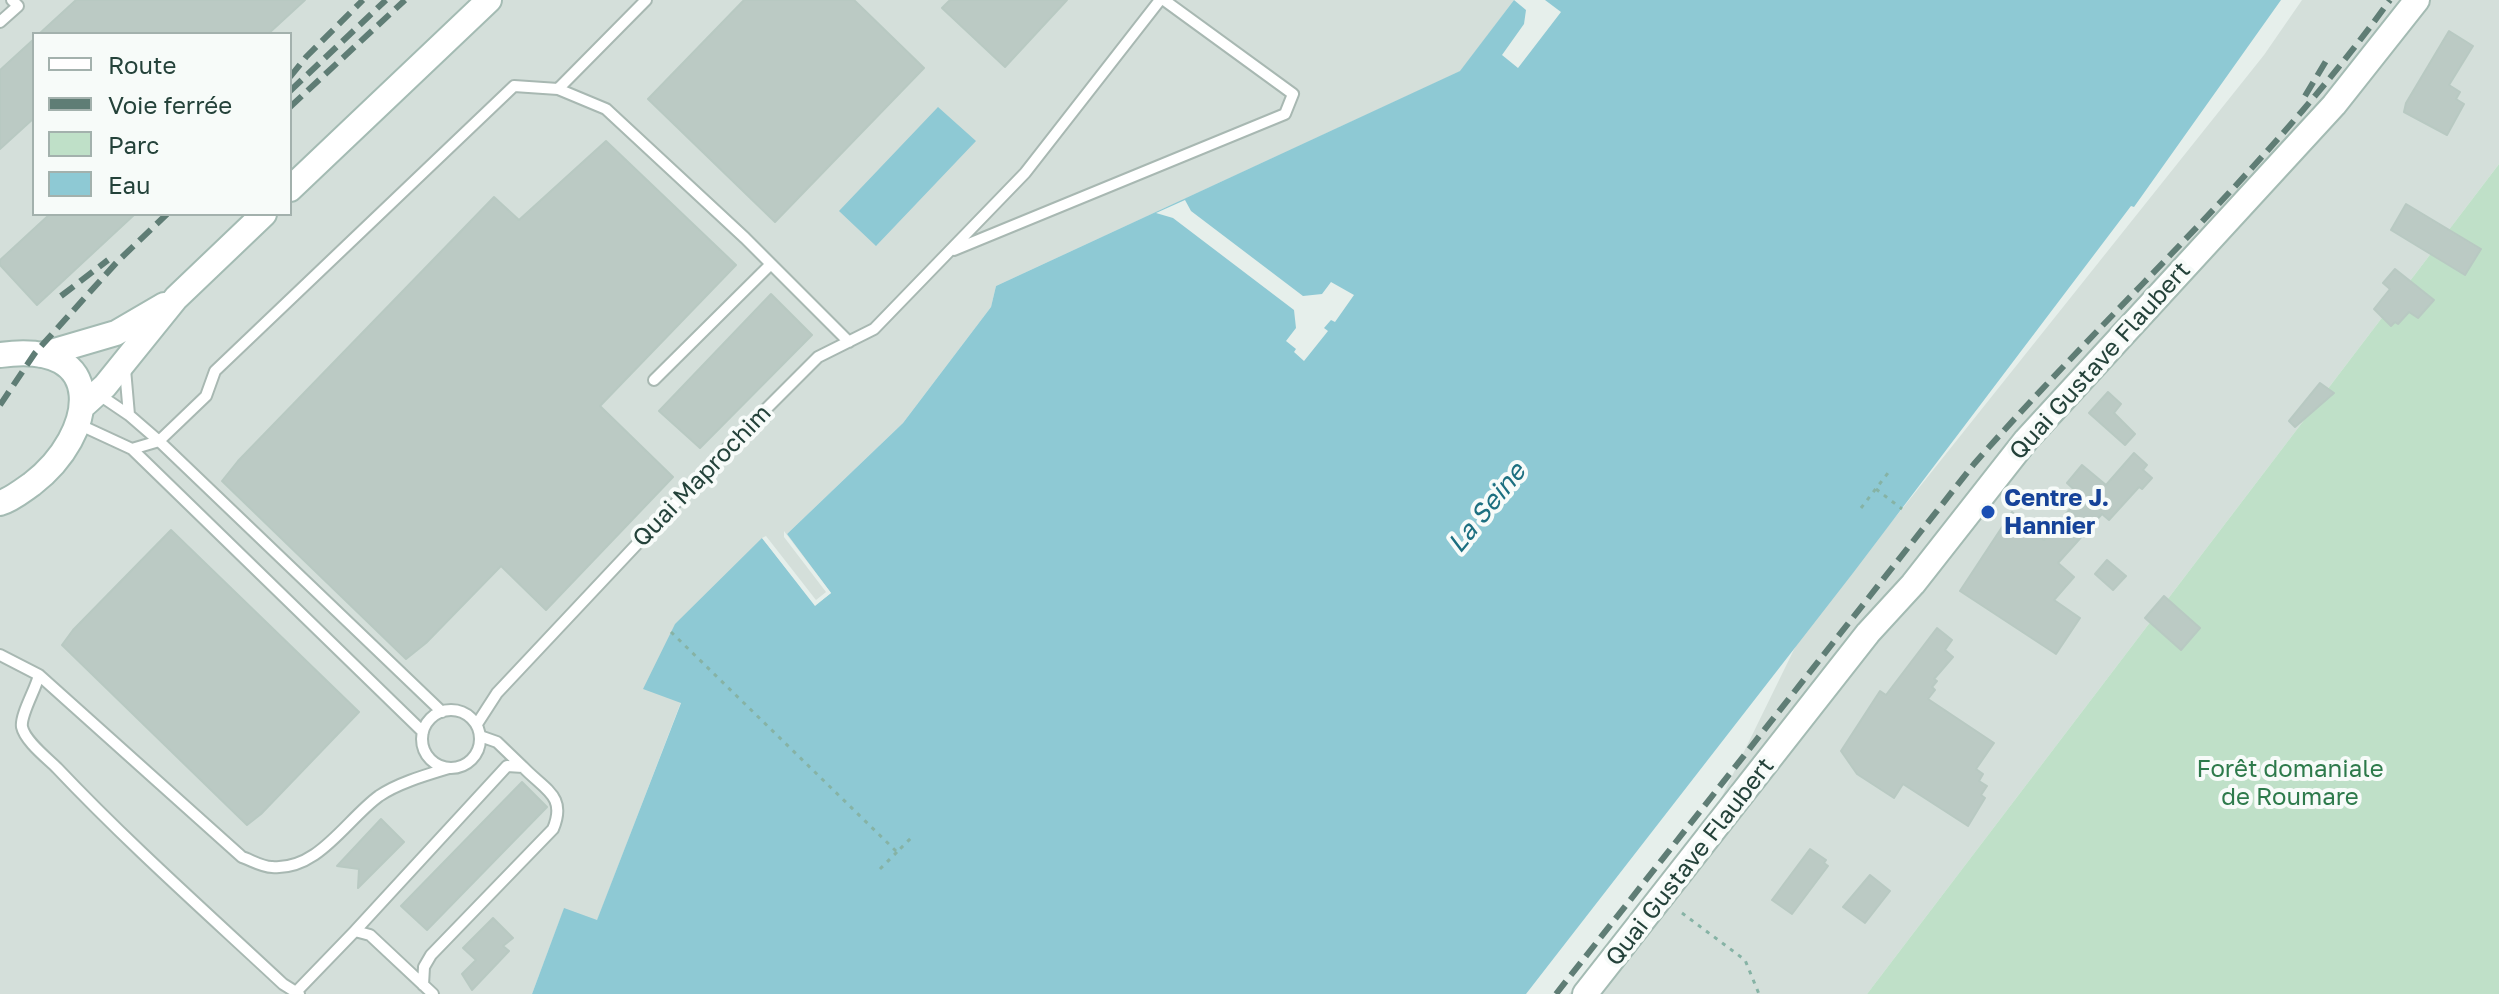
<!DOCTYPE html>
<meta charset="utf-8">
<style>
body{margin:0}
#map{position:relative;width:2499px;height:994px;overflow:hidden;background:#e6efeb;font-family:"Golos Text",sans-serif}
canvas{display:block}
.legend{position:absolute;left:32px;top:32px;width:260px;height:184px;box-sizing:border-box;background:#f7fbf9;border:2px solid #a3b1ad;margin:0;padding:10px 14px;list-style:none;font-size:24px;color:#24423a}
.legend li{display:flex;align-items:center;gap:16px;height:40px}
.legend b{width:40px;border:2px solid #a3b1ad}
</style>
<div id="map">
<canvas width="2499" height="994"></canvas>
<ul class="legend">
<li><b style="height:10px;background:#fff"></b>Route</li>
<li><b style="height:10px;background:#5f7d75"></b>Voie ferrée</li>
<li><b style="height:22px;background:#bfe0c8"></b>Parc</li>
<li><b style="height:22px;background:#8ec9d4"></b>Eau</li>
</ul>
</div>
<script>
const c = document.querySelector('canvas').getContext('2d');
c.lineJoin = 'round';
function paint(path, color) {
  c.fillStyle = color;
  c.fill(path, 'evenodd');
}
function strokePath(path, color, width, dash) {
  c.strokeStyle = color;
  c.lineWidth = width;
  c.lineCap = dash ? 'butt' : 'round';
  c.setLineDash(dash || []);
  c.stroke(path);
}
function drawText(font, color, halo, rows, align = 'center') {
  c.font = font + ' "Golos Text",sans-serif';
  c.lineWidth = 8;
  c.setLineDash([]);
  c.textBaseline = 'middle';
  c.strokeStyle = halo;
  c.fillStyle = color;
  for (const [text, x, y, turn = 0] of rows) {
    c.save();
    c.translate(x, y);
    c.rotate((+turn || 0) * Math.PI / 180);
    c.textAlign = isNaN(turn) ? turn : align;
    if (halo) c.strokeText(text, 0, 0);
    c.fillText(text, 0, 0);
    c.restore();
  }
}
paint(new Path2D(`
 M0,0H1514L1461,71L996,286L991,307L903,423L787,534L831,593L681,702L597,921L564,909L532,994H0ZM34,34H290V214H34Z
 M2302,0H2499V164L1867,994H1569L1686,870L1806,625L1902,509L2264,55Z`), '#d4dfda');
paint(new Path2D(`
 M2499,164V994H1867Z`), '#bfe0c8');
paint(new Path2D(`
 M1514,0H2281L2134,207L2131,206L1853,573L1526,994H532L564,908L597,920L681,703L643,689L675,624L762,538L815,605L831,593L787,534L903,423L991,307L996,286L1460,71Z
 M938,107L976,141L876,246L839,211Z`), '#8ec9d4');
paint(new Path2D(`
 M1514,0H1545L1561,12L1518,68L1502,55L1524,24L1526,10Z
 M1185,200L1191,211L1303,296L1322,294L1331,282L1354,295L1335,322L1331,320L1324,328L1328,331L1304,361L1294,352L1296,349L1286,341L1296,328L1294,310L1173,218L1156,213Z
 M784,531L831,593L815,606L762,538L766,536L816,600L826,592L784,537Z`), '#e6efeb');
const building = new Path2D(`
 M76,0H305L268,34H39Z
 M744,0H854L924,68L775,222L648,99Z
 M950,0H1067L1005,67L942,8Z
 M2449,31L2473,46L2449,85L2460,92L2456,99L2464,104L2447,135L2404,112L2406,103Z
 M34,39V118L0,149V70Z
 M606,141L736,265L600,406L673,477L546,610L501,566L426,643L406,659L222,481L238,461L494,197L519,220Z
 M2406,204L2481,249L2465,275L2391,230Z
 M50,214H135L37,305L0,265V260Z
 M2395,269L2434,300L2418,318L2409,312L2398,324L2395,322L2391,326L2374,309L2390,289L2383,283Z
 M771,294L812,335L700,448L659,411Z
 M2320,383L2334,393L2295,427L2289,421Z
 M2108,392L2121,404L2114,413L2135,434L2125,445L2089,413Z
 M2134,453L2147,465L2143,470L2152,478L2142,489L2139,487L2109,520L2102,514L2058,563L2074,577L2054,600L2080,618L2056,654L1960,591L2012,512L2044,540L2081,496L2067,483L2082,465L2106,485Z
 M171,530L359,712L261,814L247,825L62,645L73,630Z
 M2107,560L2126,576L2113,590L2095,574Z
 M2164,596L2200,628L2181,650L2145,618Z
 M1937,628L1952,640L1945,650L1953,657L1934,679L1937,681L1932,687L1935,690L1928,699L1994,743L1976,769L1983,774L1979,781L1987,786L1981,795L1985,798L1968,826L1903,784L1894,798L1857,774L1841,751L1880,691L1886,695Z
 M522,782L547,807L427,930L401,906Z
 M381,819L404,842L358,888L359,869L337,866Z
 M1810,849L1826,860L1824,863L1828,866L1792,914L1772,900Z
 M1870,875L1890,891L1865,923L1843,907Z
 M493,918L513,938L503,946L509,951L472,990L462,974L476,960L463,948Z`);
paint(building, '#bbcac4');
strokePath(building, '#b8c9c2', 2);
const service = new Path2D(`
 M0,22L18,6L12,0
 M558,89L646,0
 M954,250L1285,114L1293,94L1164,0
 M125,369L129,415
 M654,380L771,264
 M98,394L129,415L159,441L442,712
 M78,424L132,449L423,732
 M132,449L159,441L206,396L215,371L514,86L558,89L606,109L745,238L849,342
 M0,655L39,675C36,689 20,715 22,727C25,741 47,758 57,768C129,844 207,913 283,984L299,994
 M39,675L242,857C251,860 262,867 272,867C318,871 346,820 379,796C398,783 426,775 449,768
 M422 739a29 29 0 1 1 58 0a29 29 0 1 1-58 0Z
 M477,724L497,693L732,443L818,357L874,329L1025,173L1160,0
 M480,736L497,742L523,767
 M355,931L507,766L523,767C545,790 567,796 553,829L431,955L424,967L423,985
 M296,992L355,931L370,935L433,994`);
const secondary = new Path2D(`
 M290,189L489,0
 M0,355C110,339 97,434 32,484C22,491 11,500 0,503
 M41,355L116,333L164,305
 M83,406L105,386L176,298L264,214
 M1585,994L1868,633L1913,584L2026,440L2334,105L2417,0`);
strokePath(service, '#a8b8b2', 14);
strokePath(secondary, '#a4bbb3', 28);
strokePath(new Path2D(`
 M1876,489L1902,509
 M1861,508L1891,469
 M671,632L897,852L912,837
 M880,869L897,852
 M1682,913L1745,960L1759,994`), '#86b3a5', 3, [4, 6]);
strokePath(service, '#fff', 10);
strokePath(secondary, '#fff', 24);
strokePath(new Path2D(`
 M290,77L306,57L363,0
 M290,91L386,0
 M2305,96L2326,61
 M290,107L405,0
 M61,296L108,260
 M0,405L35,353L117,262L167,214
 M1556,994L1974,464C2111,308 2268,169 2390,0`), '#5f7d75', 6, [16, 8]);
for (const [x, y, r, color] of [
 [1988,512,8,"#1a4fb4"]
]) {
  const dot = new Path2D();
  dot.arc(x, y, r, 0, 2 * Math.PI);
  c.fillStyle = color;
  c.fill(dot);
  strokePath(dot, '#f7fbf9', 3);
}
drawText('24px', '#24423a', '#f7fbf9', [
 ["Quai Gustave Flaubert",2100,361,-48],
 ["Quai Maprochim",702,476,-46],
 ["Quai Gustave Flaubert",1690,862,-52]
]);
drawText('bold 24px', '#164399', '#f7fbf9', [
 ["Centre J.",2004,498],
 ["Hannier",2004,526]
], 'left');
drawText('24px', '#2d7a4b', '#f7fbf9', [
 ["Forêt domaniale",2290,769],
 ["de Roumare",2290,797]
]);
drawText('italic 26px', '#1c6f80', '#f7fbf9', [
 ["La Seine",1487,508,-51]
]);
</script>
